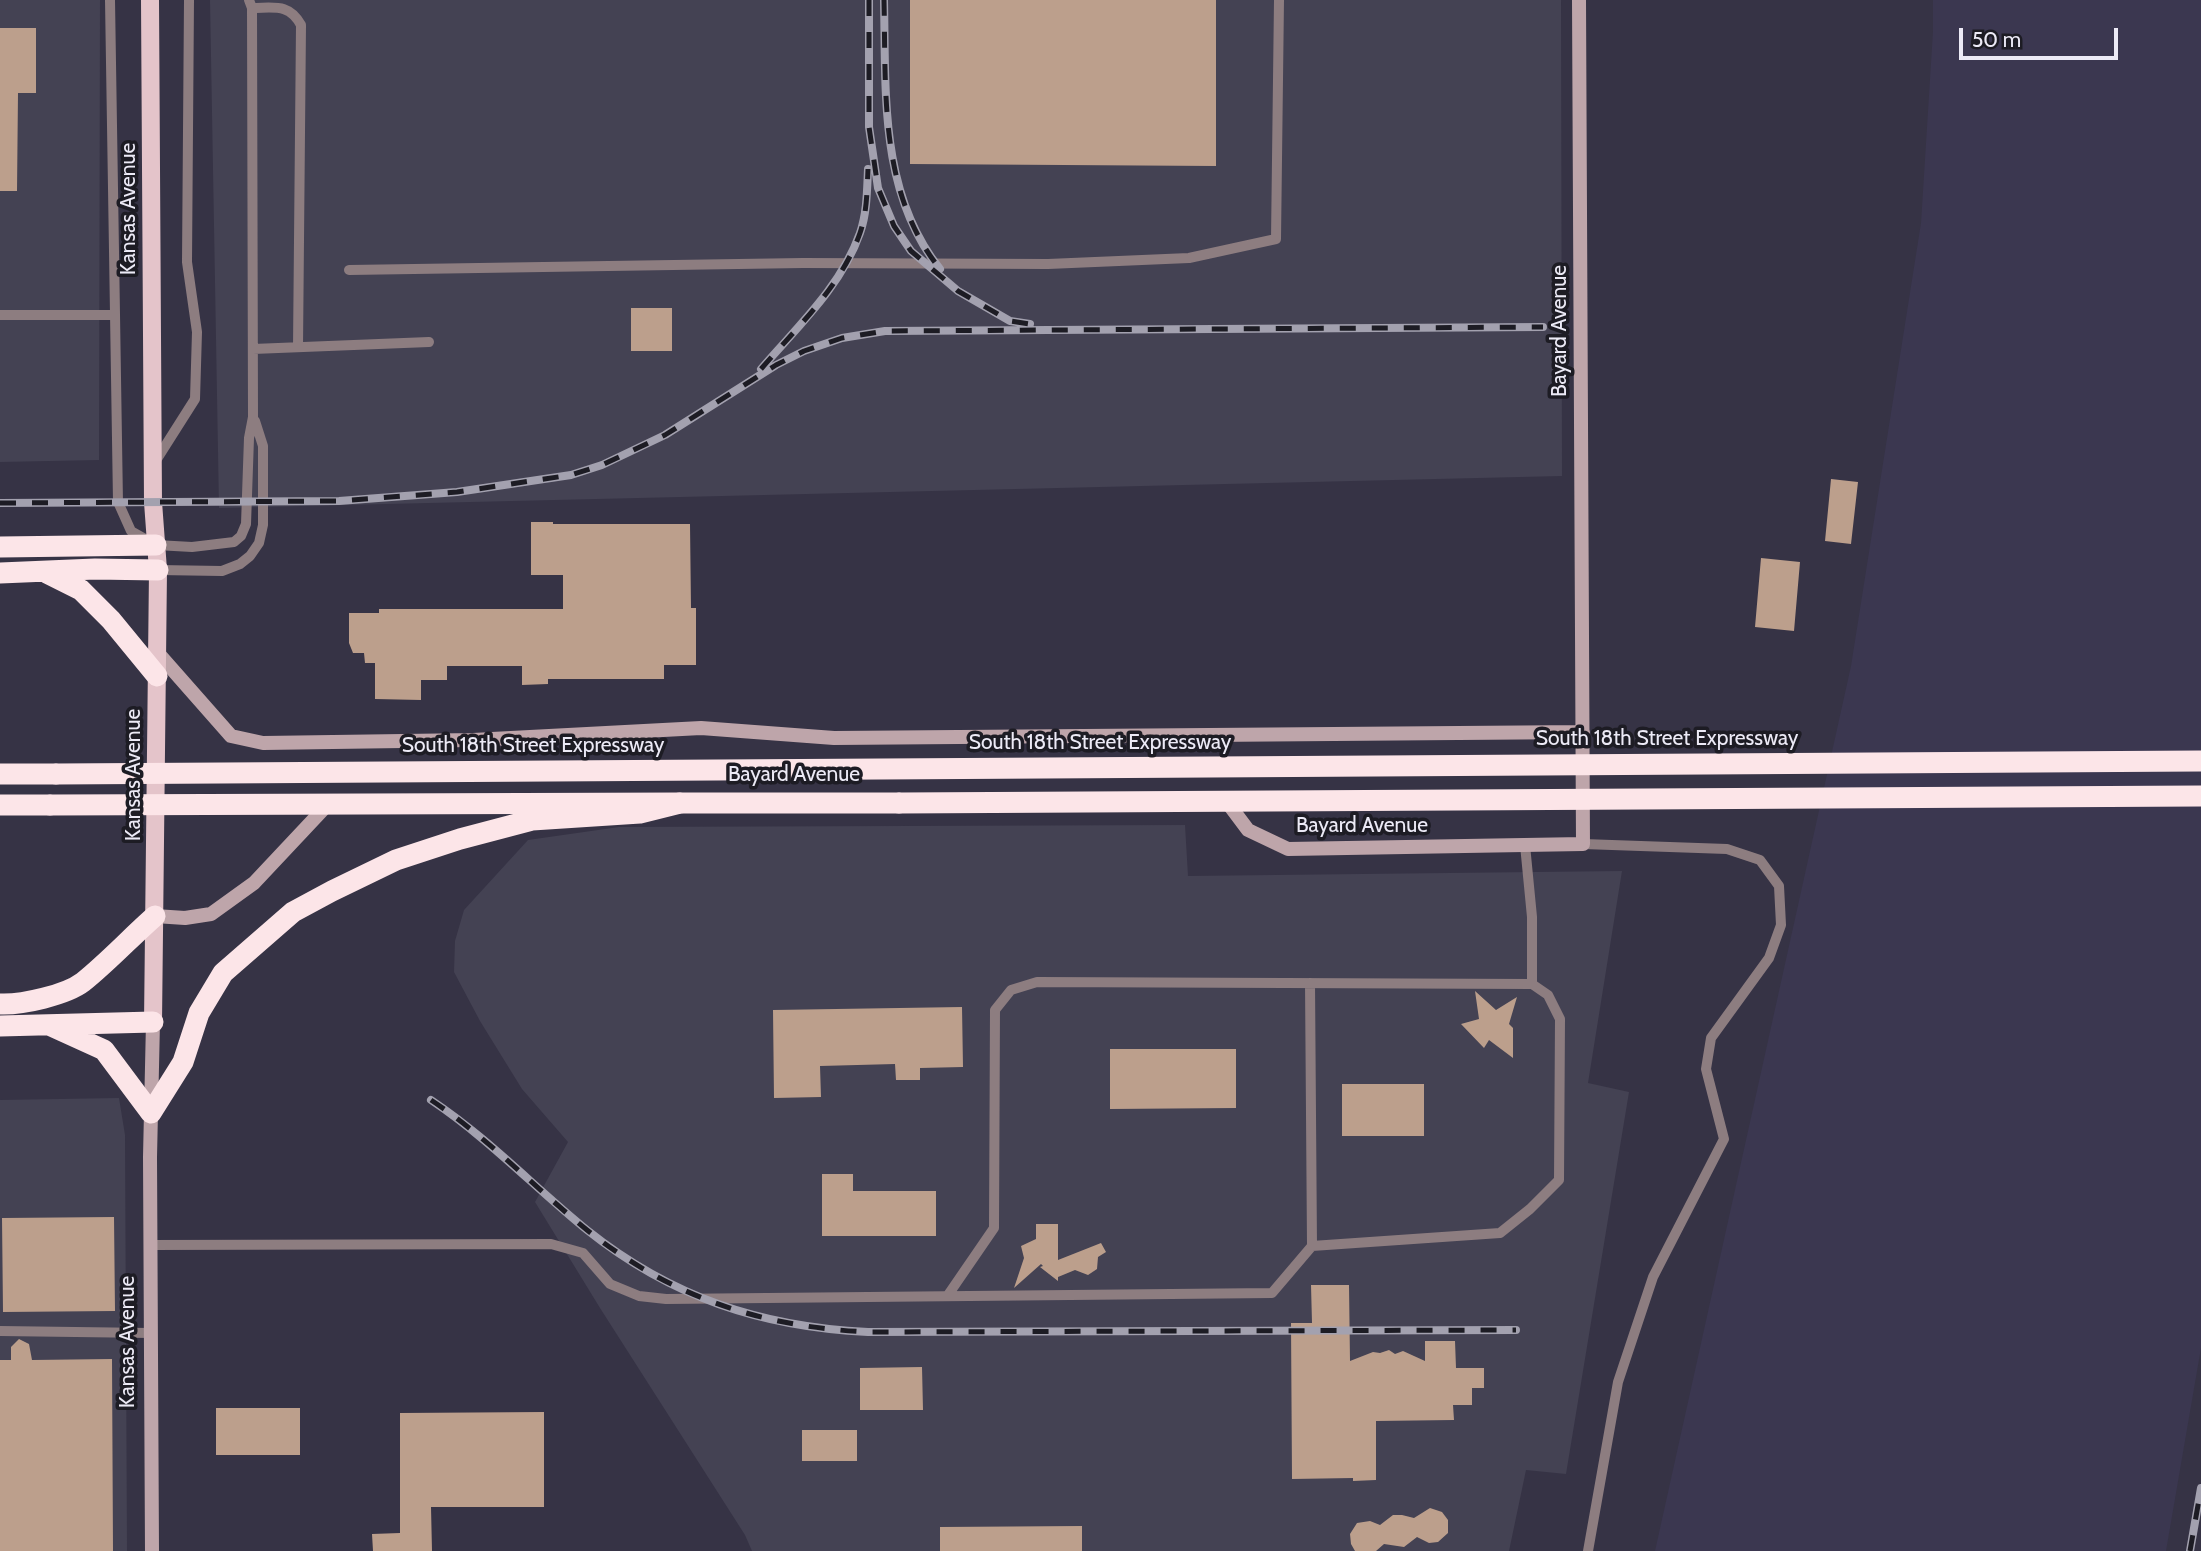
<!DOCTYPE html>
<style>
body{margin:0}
#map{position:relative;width:2201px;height:1551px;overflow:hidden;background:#363345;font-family:Cabin,sans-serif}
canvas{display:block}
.scale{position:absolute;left:1959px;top:28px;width:159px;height:32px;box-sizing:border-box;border:4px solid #eceaf6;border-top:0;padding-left:9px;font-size:21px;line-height:24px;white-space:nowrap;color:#eceaf6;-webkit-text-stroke:5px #1d1c24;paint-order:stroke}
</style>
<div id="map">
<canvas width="2201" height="1551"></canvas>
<div class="scale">50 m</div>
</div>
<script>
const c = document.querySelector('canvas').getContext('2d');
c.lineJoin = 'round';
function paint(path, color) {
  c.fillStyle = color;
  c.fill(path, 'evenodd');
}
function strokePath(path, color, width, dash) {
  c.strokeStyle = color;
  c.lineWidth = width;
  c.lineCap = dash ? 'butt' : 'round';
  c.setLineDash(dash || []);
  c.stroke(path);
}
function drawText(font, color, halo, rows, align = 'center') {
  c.font = font + ' Cabin,sans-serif';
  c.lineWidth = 7;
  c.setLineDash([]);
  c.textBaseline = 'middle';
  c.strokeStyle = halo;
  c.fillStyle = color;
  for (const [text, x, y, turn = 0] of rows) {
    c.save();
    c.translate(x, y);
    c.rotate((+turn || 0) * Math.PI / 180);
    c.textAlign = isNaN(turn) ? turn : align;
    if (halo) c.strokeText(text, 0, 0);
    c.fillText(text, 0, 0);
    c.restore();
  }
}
paint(new Path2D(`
 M0,0H100L99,460L0,462Z
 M210,0H1561L1562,476L219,508Z
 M1185,825L1188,876L1622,871L1588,1083L1629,1092L1566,1474L1526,1470L1509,1551H752L745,1535L600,1308L535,1202L568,1142L522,1089L480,1021L454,972L455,941L464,910L528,840L619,827Z
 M119,1098L125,1135L127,1551H0V1100Z`), '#444253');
paint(new Path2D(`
 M1933,0H2201V1348L2166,1551H1655L1851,666L1921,223L1933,31Z`), '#3b3750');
paint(new Path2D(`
 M910,0H1216V166L910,164Z
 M0,28H36V93H18L17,191H0Z
 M631,308H672V351H631Z
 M1831,479L1858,482L1851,544L1825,541Z
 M531,522H553V524H690L691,608H696V665H664V679H548V684L522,685V666H447V680H421V700L375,699V663H365L364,653H353L349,643V613H379V609H563V575H531Z
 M1761,558L1800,562L1794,631L1755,627Z
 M1475,991L1496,1010L1517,997L1509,1024L1513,1028V1058L1489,1040L1484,1048L1461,1024L1479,1019Z
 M962,1007L963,1067L920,1068V1080H896L895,1064L820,1066L821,1097L774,1098L773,1010Z
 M1110,1049H1236V1108L1110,1109Z
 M1342,1084H1424V1136H1342Z
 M822,1174H853V1191H936V1236H822Z
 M114,1217L115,1311L3,1312L2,1218Z
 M1036,1224H1058V1260L1101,1243L1106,1252L1098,1257L1097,1269L1088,1275L1075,1270L1058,1277V1281L1040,1267L1043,1266L1041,1264L1014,1288L1024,1258L1021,1246L1036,1239Z
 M1311,1285H1349L1350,1361L1373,1352L1380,1353L1389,1350L1395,1354L1403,1351L1425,1361V1341H1455L1456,1368H1484V1388H1472V1405H1453L1454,1420L1376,1421V1480L1353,1481V1478L1292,1479L1291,1323H1312Z
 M19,1339L29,1344L32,1360L112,1359L113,1551H0V1360H11V1347Z
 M922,1367L923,1410H860V1368Z
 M216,1408H300V1455H216Z
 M544,1412V1507H431L432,1551H373L372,1534L400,1533V1413Z
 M802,1430H857V1461H802Z
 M1430,1508L1442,1512L1448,1520V1533L1438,1542L1429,1543L1417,1537L1404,1547L1384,1544L1376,1551H1355L1351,1544L1350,1534L1357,1523L1370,1521L1380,1525L1393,1515H1402L1414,1518Z
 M1082,1526V1551H940V1527Z`), '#bc9f8c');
strokePath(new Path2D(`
 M110,0L118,502L131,531L156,545L192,547L234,542L241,536L246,524L249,438L253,417L252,8L249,0
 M252,8C274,8 289,3 301,25L298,347
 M349,270L803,263L1048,264L1189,258L1276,239L1279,0
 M0,315H115
 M253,349L429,342
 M155,462L195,399L197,332L187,262L189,0
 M158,570L222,571L240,564L250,556L259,543L263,525V446L255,421
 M1583,844L1727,849L1760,860L1779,886L1781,925L1769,958L1711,1038L1706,1069L1724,1139L1653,1277L1618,1382L1588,1551
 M1525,845L1532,917V984
 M1310,983L1312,1246
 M151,1245L551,1244L583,1253L610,1284L639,1296L666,1299L1272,1293L1312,1246L1500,1233L1530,1209L1559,1180L1560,1019L1548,995L1532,984L1037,982L1011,990L995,1010L994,1228L948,1295
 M0,1331L151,1333`), '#8d7d80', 10);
strokePath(new Path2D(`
 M157,652L231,736L263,743L473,740L701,728L834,738L1583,732
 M1224,798L1248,830L1288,849L1583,844L1579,0
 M155,916L185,918L211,914L254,883L331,801
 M152,1551L150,1157L153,1022`), '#bea5aa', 14);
strokePath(new Path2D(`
 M150,0L153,502L158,570L153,1022`), '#e4c4ca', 18);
strokePath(new Path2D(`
 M0,547L156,545
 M0,573L95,569L158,570
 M47,573L81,590L111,620L157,676
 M0,774H56
 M0,805H50
 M0,1004C22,1005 66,995 83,982C108,962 131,937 155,916
 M49,1025L104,1050L151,1113L183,1062L199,1013L223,973L293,912L332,891L396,860L460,839L532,820L640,813L680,803H899
 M0,1026L153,1022`), '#fce5e8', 21);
const rail = new Path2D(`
 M869,0V127L878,188L894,226L911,251L958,291L1010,321L1030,324
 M884,0C886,92 879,193 940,269
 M761,369C797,327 841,287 860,233C867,213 867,191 868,169
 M0,503L339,501L457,492L571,475L602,465L665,435L776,365L804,351L842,338L885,331L1543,327
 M431,1100C488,1138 534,1187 587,1230C671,1297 761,1327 868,1332L1516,1330
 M2190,1551L2201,1488`);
strokePath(rail, '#a3a1af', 8);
strokePath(rail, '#1d1c24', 5, [16]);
strokePath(new Path2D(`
 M56,774L2201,761
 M899,803L2201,796
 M50,805L680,803`), '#fce5e8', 21);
drawText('21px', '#eceaf6', '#1d1c24', [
 ["Kansas Avenue",129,209,-90],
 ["Bayard Avenue",1560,331,-90],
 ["South 18th Street Expressway",1667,739],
 ["South 18th Street Expressway",1100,743],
 ["South 18th Street Expressway",533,746],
 ["Kansas Avenue",134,775,-90],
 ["Bayard Avenue",794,775],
 ["Bayard Avenue",1362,826],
 ["Kansas Avenue",128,1342,-90]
]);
</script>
